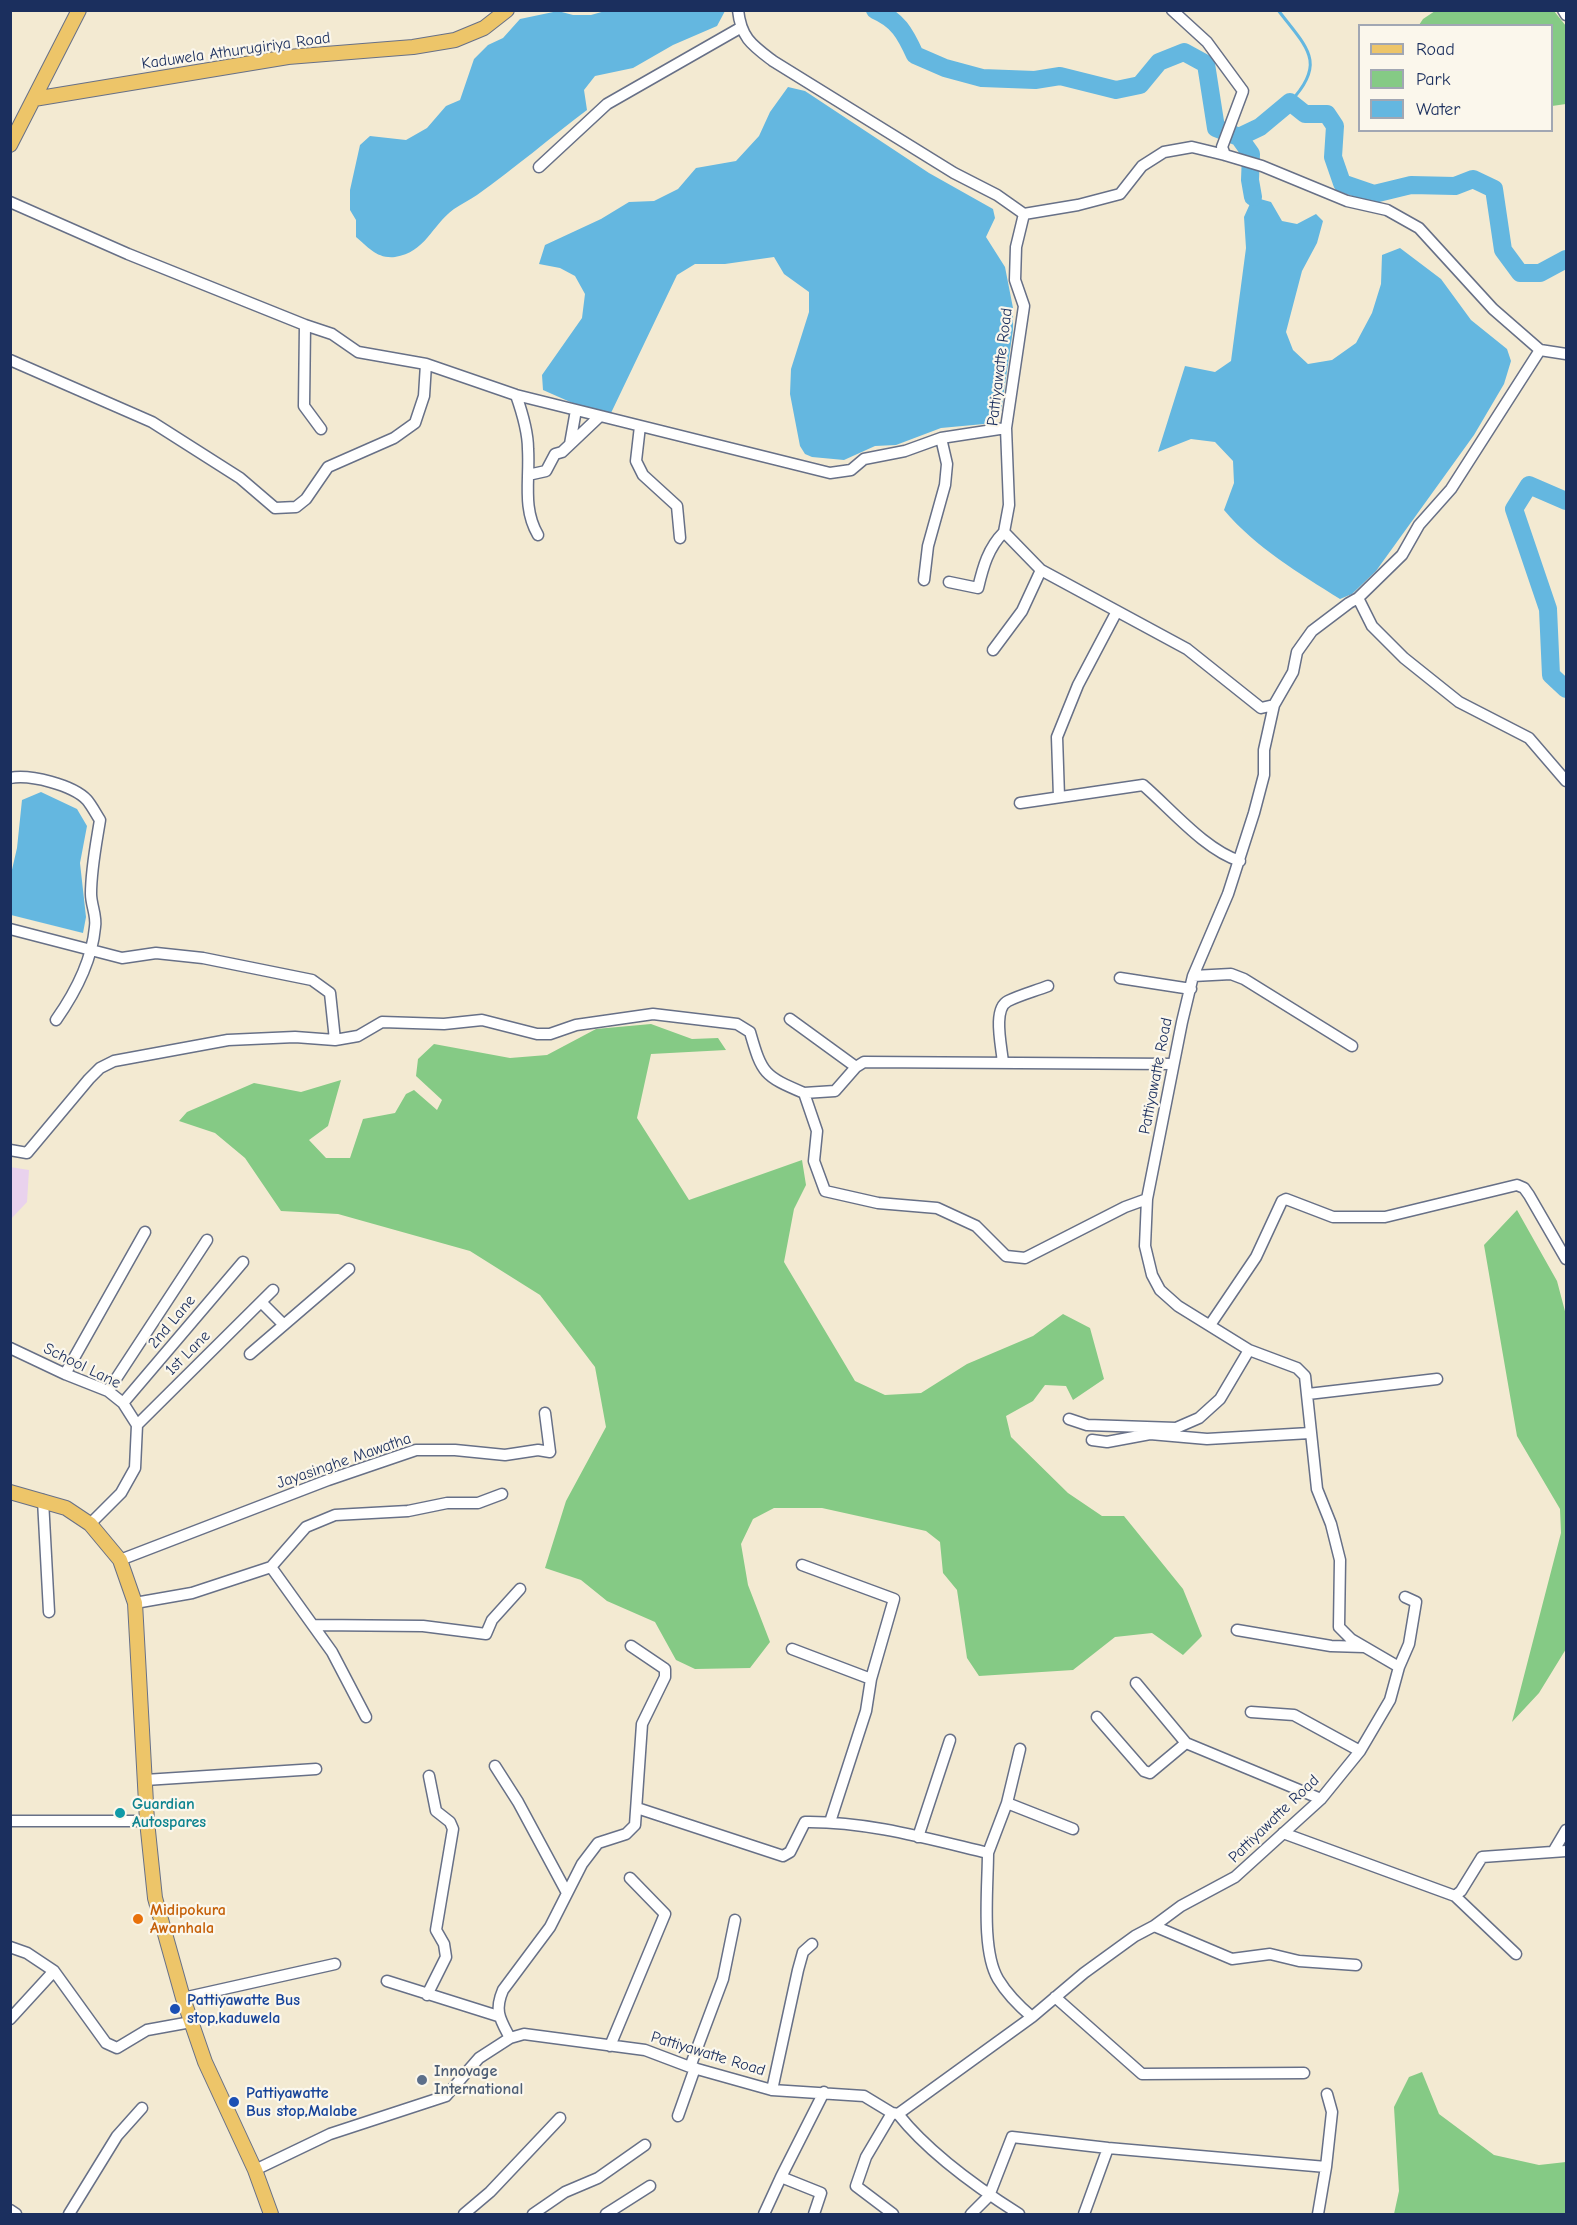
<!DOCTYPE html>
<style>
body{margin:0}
#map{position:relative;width:1577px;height:2225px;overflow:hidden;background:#f3ead2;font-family:"Comic Neue",sans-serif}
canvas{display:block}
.frame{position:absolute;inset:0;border:12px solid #1b2f5e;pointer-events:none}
.legend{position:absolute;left:1358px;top:24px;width:195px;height:108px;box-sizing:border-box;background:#fbf7ec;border:2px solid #a1a7b3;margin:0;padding:8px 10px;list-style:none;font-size:18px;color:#1b2f5e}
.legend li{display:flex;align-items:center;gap:12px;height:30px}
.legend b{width:30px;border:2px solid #a1a7b3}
</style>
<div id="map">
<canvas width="1577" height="2225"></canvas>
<div class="frame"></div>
<ul class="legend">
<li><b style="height:8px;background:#edc569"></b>Road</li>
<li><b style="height:16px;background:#85ca85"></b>Park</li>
<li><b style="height:16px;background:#64b7e0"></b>Water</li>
</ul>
</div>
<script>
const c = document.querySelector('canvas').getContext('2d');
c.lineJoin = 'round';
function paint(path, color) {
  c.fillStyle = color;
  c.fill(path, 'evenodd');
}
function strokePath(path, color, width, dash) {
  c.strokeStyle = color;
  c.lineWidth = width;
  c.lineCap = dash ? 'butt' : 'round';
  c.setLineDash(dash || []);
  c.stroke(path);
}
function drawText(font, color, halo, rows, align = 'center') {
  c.font = font + ' "Comic Neue",sans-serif';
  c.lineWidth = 4.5;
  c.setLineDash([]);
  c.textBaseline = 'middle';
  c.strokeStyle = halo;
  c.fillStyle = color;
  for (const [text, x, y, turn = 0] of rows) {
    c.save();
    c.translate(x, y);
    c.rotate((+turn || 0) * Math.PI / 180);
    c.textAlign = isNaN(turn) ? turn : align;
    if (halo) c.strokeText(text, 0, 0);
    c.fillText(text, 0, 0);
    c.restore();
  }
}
paint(new Path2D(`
 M10,1167L29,1170L27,1202L11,1219Z`), '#e9d2ed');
paint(new Path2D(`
 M1435,11H1554L1566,26V104L1552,106V26L1419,25L1423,19Z
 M651,1024L692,1039L718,1038L726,1050L651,1054L637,1118L689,1200L802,1160L806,1185L794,1209L784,1262L855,1381L885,1395L921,1393L967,1364L1033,1336L1063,1314L1090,1328L1104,1379L1073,1400L1066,1386L1045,1385L1033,1401L1006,1416L1011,1437L1068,1493L1102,1516H1124L1183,1589L1202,1636L1183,1655L1152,1633L1115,1637L1073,1670L979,1676L967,1658L957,1590L943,1573L940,1542L926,1531L822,1508H774L753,1519L741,1544L748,1585L770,1642L750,1668L695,1669L676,1660L655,1622L607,1601L581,1580L545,1568L566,1501L606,1427L595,1367L540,1295L470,1251L338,1214L281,1211L245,1158L215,1133L179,1121L187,1112L254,1083L301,1092L341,1080L328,1126L309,1140L326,1158H350L363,1119L395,1113L406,1094L414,1090L437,1110L442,1100L416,1076L418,1059L434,1044L510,1058L547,1055L596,1029Z
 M1517,1210L1557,1281L1566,1315V1649L1539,1693L1512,1722L1561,1533L1560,1509L1517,1436L1484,1245Z
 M1422,2072L1439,2114L1494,2155L1539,2165L1566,2162V2214H1394L1399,2191L1394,2107L1409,2077Z`), '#85ca85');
paint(new Path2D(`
 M605,11H725L717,26L673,45L633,68L595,76L584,90L587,110C550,138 515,168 477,195C470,200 461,204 454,209C431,226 426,252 395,257C377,259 368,247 356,237V220L350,210V190L360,145L370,136L406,140L427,128L446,106L460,100L474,59L488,45L503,38L520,19L558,11L573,15H591Z
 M788,87L805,91L929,173L993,209L995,218L986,237L1005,267L1013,308V330L1001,412L984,424L941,428L896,445L875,446L844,460L812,457L805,454L800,446L790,394L791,369L809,312V292L784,274L774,257L725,264H695L677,275L611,413L577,405L543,390L542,375L582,318L585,294L575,276L560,268L539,264L545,245L601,219L629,202L654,201L678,189L696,168L736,161L759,136L770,112Z
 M1253,197L1271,202L1282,221L1297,224L1316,214L1323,221L1317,243L1302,271L1286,332L1293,350L1308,364L1332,360L1356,343L1372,313L1381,284L1382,255L1400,248L1441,279L1471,320L1507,349L1511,361L1504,384L1474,435L1376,571L1352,594L1340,599C1299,573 1256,548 1224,510L1234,483L1233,461L1215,442L1191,439L1158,452L1185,366L1215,372L1231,361L1246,248L1244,217Z
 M41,792L77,809L87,826L80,863L86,917L83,933L11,915V874L17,848L22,800Z`), '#64b7e0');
strokePath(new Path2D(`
 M1278,10C1306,47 1328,62 1290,102`), '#64b7e0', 3);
strokePath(new Path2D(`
 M875,10C898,20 905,33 915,55L945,68L982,78L1035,80L1060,76L1116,90L1140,85L1159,62L1184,52L1206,64L1216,128L1239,137L1260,127L1290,102L1305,114H1327L1335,126L1333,157L1342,183L1374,194L1411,185L1455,186L1473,179L1494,189L1503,250L1520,273H1540L1566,259
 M1239,137L1251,154L1250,180L1253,197
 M1566,501L1529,485L1514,509L1548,609L1551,675L1566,689`), '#64b7e0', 18);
const minor = new Path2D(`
 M738,10C741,38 752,45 773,61L954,173L997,195L1024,214L1016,247L1015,280L1024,306L1006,428L1009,505L1004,532L1041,570L1187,649L1261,708L1274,705L1264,750V775L1254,813L1228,894L1193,976L1182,1022L1147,1199L1145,1246L1152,1275L1160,1290L1178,1306L1249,1350L1297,1368L1305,1376L1317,1489L1331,1524L1340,1560L1339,1627L1351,1639L1399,1667L1390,1700L1360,1751L1321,1799L1235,1877L1181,1906L1154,1926L1135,1936L1084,1973L1032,2017L898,2114C928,2152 978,2188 1019,2214
 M1172,10L1207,42L1243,91L1222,147L1225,155
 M1563,10L1566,15
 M539,167L607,104L740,28
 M10,202L128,254L305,325L332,334L358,352L426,364L516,395L830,473L851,470L864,459L905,451L941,438L1006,428
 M1024,214L1078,205L1120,194L1142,166L1164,152L1192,147L1225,155L1262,166L1347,201L1387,210L1419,228L1493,309L1540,350L1451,489L1419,525L1402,555L1358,598L1349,603L1312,631L1297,652L1293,672L1274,705
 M305,325L304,406L321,429
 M1540,350L1566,354
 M10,360L152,422L240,478L275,508L296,507L306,499L328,467L394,438L415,423L424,396L426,364
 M516,395C522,412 528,431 528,449C530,479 522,508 538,535
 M640,426L636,461L643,475L677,506L680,538
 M570,444L576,410
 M528,475L546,471L555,454L562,452L600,416
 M924,580L928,546L945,485L947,464L941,438
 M949,582L978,588C983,567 988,548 1004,532
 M1358,598L1372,626L1404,658L1459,702L1529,738L1566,781
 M993,650L1022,611L1041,570
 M10,778C30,774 73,785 87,800C92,806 96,814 100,820C96,845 91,869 91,894C91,905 97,916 95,927C92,960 75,993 56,1020
 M1059,797L1057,737L1078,685L1117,611
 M1020,803L1143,785C1171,809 1205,850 1240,861
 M10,929L122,958L156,953L203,958L312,980L330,993L335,1040
 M1193,976L1231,974L1244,979L1352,1046
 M1120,978L1191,989
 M790,1019L856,1067
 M1003,1063C1002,1048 992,1009 1008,1001C1020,995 1035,991 1048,986
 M10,1150L27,1153L89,1079L100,1068L114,1061L228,1040L295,1037L335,1040L358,1036L382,1022L444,1024L482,1020L537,1034H550L576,1025L653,1014L737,1024L750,1032C762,1074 764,1076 804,1093
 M1147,1199L1125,1207L1025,1258L1006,1256L976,1226L937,1208L878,1203L825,1191L814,1161L817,1131L804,1093L835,1091L856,1067L864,1062L1173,1064
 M261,1302L283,1324
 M1210,1325L1256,1257L1282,1201L1286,1199L1333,1217H1385L1517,1185L1524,1188L1529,1195L1566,1259
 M10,1348L65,1374L108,1391L123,1403L137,1425L135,1468L121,1493L90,1524
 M250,1354L349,1269
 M65,1374L145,1232
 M108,1391L207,1240
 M1308,1394L1437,1379
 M123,1403L243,1262
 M1069,1419L1087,1425L1176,1428L1199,1418L1220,1399L1249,1350
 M137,1425L273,1290
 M1092,1440L1107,1442L1150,1434L1207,1439L1310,1433
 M43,1500L49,1612
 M120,1560L328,1480L416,1450H455L505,1455L538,1450L550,1452L545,1413
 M802,1565L894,1599L871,1679L866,1711L830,1822
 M271,1567L332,1652L366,1717
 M135,1603L192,1593L271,1567L306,1527L335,1515L408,1511L447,1503H478L502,1494
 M315,1625L423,1626L486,1634L492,1620L520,1589
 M1237,1630L1331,1646L1364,1647
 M792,1649L871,1679
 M1399,1667L1409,1644L1416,1602L1405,1597
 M1251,1712L1294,1715L1360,1751
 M1097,1717L1144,1771L1150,1773L1186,1743L1136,1683
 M1186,1743L1321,1799
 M495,1766L518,1802L567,1893
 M145,1780L316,1769
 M1007,1803L1073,1829
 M637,1808L783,1856L790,1852L805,1822C866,1821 929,1839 988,1853C988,1887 981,1950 998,1979C1007,1994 1019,2006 1032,2017
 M10,1821H147
 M1283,1833L1455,1896L1461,1891L1482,1857L1566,1851
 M918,1837L950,1740
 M1553,1852L1566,1830
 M988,1853L1007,1803L1020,1749
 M1455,1896L1516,1954
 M1154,1926L1232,1959L1270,1954L1299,1961L1356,1965
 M10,1947L27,1953L54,1971L106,2043L117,2048L147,2030L191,2022
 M387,1981L498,2016
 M427,1995L446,1957L444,1944L436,1930L453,1829L450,1822L436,1811L429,1776
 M1055,1997L1142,2074L1304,2073
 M183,1998L335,1964
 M10,2019L54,1971
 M510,2038C500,2019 494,2011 503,1990L550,1927L582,1864L598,1843L626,1834L635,1825L642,1724L665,1677V1669L631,1646
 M610,2046L665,1914L630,1878
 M690,2067L723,1979L735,1920
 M772,2090L798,1970L803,1952L812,1944
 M892,2113L866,2157L856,2186L893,2214
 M678,2116L695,2068
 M255,2170L330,2134L446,2096L479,2058L510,2038L524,2034L645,2050L690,2067L772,2090L864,2096L892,2113L898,2114
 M781,2177L821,2193L814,2214
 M10,2210L16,2214
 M69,2214L117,2136L142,2108
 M464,2214L490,2192L560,2118
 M533,2214L565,2192L598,2178L645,2145
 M606,2214L650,2186
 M764,2214L781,2177L824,2092
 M971,2214L989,2196L1012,2137L1108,2148L1326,2167
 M1084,2214L1108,2148
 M1318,2214L1326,2167L1332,2112L1327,2094`);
const major = new Path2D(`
 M34,99L288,57L413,47L455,40L484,28L507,10
 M10,145L79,10
 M10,1492L66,1508L90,1524L120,1560L135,1603L147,1821L155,1898L183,1998L205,2062L255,2170L271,2214`);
strokePath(minor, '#677087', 13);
strokePath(major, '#677087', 16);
strokePath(minor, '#fff', 10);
strokePath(major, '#edc569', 14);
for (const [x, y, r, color] of [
 [120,1813,6,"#0f9aa8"],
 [138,1919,6,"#e8710a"],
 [175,2009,6,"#1a4fb4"],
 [422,2080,6,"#5c6f8a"],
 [234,2102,6,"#1a4fb4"]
]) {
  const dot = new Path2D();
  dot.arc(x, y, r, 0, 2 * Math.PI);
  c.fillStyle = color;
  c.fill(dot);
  strokePath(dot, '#fbf7ec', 2);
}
drawText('16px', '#1b2f5e', '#fbf7ec', [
 ["Kaduwela Athurugiriya Road",236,51,-8],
 ["Pattiyawatte Road",1000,367,-83],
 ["Pattiyawatte Road",1156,1076,-79],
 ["2nd Lane",172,1322,-50],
 ["1st Lane",188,1353,-45],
 ["School Lane",82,1366,26],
 ["Jayasinghe Mawatha",344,1461,-19],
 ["Pattiyawatte Road",1274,1819,-44],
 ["Pattiyawatte Road",708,2054,17]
]);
drawText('bold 16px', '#0d838f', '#fbf7ec', [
 ["Guardian",132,1804],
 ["Autospares",132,1822]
], 'left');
drawText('bold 16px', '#c56008', '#fbf7ec', [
 ["Midipokura",150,1910],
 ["Awanhala",150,1928]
], 'left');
drawText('bold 16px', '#164399', '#fbf7ec', [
 ["Pattiyawatte Bus",187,2000],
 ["stop,kaduwela",187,2018],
 ["Pattiyawatte",246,2093],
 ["Bus stop,Malabe",246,2111]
], 'left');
drawText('bold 16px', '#4e5e75', '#fbf7ec', [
 ["Innovage",434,2071],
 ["International",434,2089]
], 'left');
</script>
